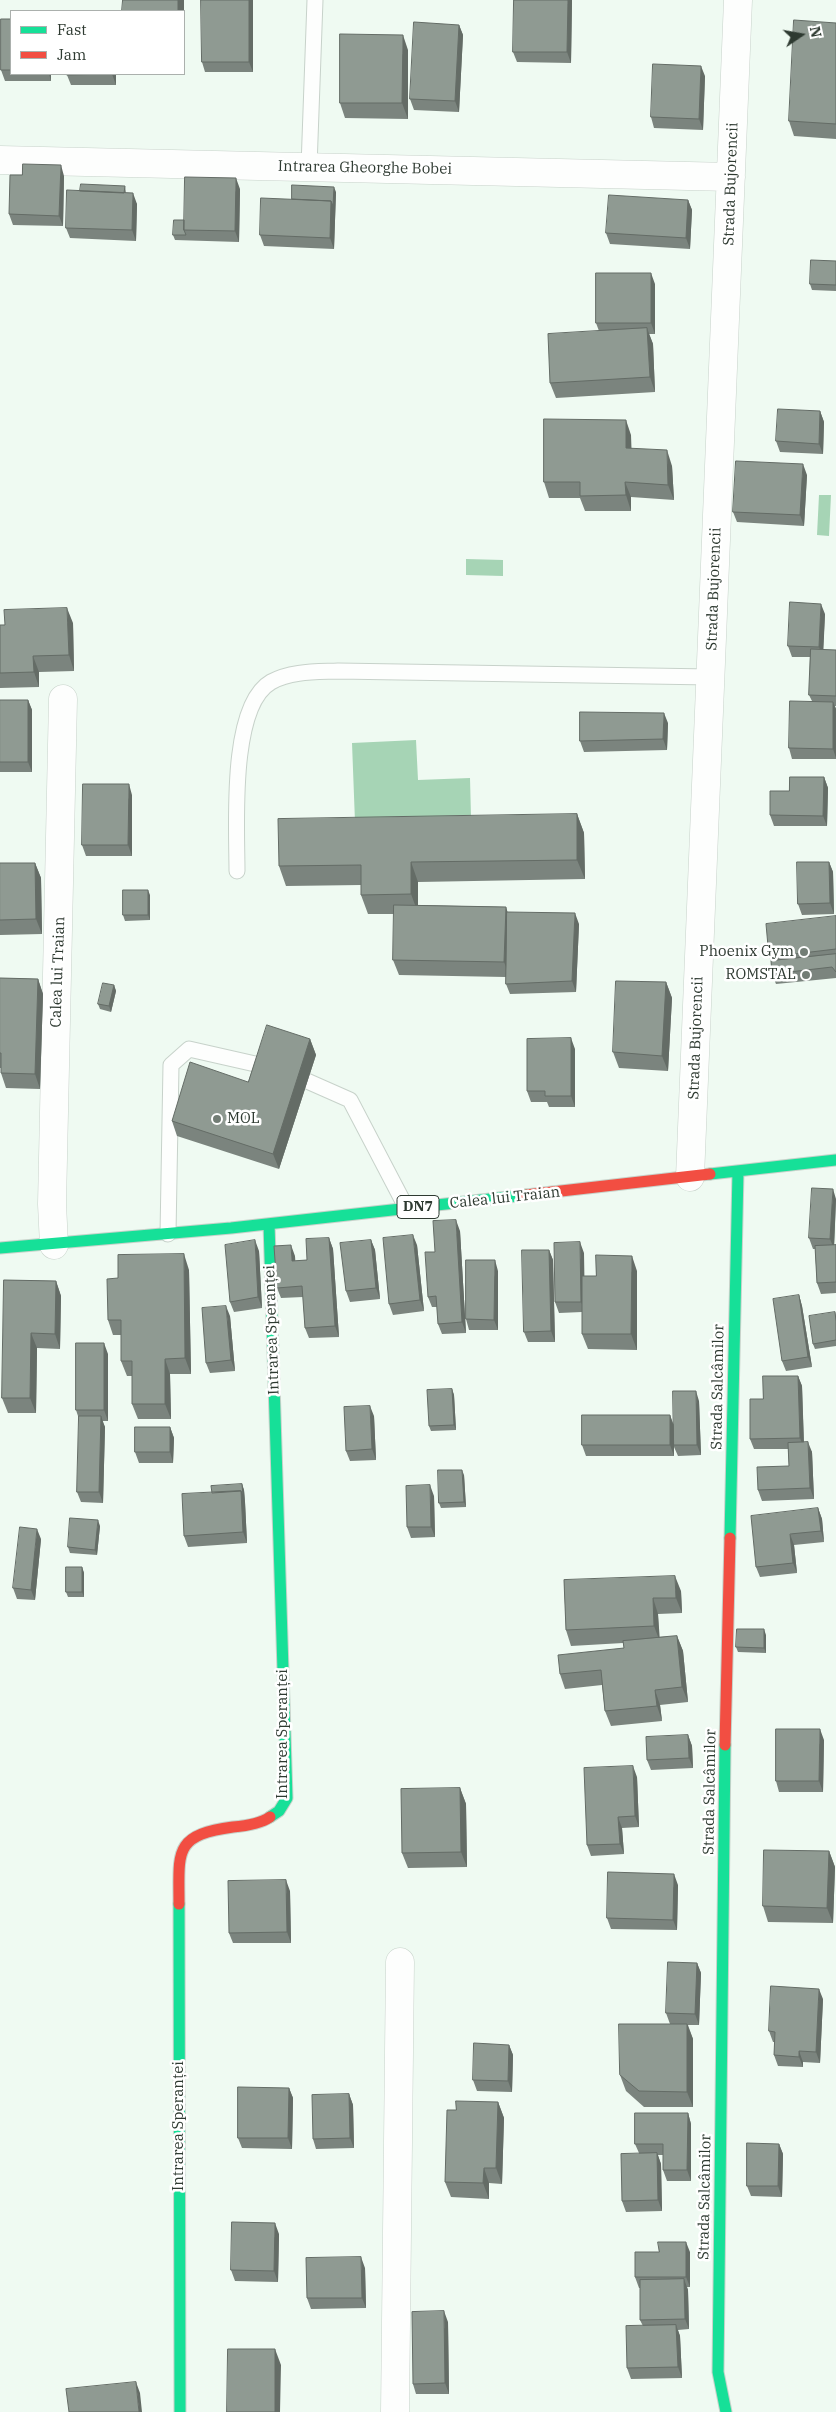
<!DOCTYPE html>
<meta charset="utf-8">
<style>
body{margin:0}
#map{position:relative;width:836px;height:2412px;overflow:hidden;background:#effaf2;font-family:"IBM Plex Serif",serif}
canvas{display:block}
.legend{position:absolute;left:10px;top:10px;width:175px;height:65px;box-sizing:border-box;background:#fff;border:1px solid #abb0ad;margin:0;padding:6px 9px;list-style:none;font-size:15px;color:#2e3a31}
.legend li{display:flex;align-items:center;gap:10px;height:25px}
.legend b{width:25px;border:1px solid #abb0ad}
.north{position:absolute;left:776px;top:10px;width:50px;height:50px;-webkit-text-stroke:4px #fff;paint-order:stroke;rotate:78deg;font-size:14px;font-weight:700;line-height:20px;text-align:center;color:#2e3a31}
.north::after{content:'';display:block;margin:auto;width:18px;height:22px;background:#2e3a31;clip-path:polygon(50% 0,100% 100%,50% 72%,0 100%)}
</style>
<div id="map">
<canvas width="836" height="2412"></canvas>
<ul class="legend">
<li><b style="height:6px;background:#16e098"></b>Fast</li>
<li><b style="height:6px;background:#f24e42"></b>Jam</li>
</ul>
<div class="north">N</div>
</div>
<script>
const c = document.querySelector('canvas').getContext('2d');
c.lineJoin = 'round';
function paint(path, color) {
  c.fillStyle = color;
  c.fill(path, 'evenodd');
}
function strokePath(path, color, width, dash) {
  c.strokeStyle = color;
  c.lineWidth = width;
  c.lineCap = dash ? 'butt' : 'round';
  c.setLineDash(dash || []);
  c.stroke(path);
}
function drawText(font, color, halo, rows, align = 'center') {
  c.font = font + ' "IBM Plex Serif",serif';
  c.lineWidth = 5;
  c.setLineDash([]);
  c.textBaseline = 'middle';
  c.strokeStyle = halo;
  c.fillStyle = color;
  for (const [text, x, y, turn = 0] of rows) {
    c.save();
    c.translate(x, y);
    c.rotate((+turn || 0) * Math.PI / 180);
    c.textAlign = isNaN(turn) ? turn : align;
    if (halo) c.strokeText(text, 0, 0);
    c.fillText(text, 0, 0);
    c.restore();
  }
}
paint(new Path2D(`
 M819,495H831L829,536L817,535Z
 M466,559L503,560V576L466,575Z
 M416,740L418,780L470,778L471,817L355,822L352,743Z`), '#a6d4b5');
const lane = new Path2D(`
 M309,167L315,0
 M237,871C237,828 229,706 271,682C291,671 316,672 338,671L711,677
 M307,1081L350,1100L407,1209
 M168,1234L171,1065L189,1049L264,1066`);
const street = new Path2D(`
 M0,160L731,177
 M690,1177L738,0
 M54,1245L52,1204L63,699
 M395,2412L400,1962`);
const fast = new Path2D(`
 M710,1174L836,1160
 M269,1224L287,1798L279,1811L270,1817
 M0,1248L231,1228L526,1195
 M730,1538L738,1172
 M725,1745L718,2372L726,2412
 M179,1904L180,2412`);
const jam = new Path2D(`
 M526,1195L710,1174
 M725,1745L730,1538
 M179,1904C179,1852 173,1835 233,1827C245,1826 260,1824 270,1817`);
strokePath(lane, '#c7d2ca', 17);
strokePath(street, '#c7d2ca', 29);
strokePath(fast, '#c7d2ca', 13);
strokePath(jam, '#c7d2ca', 13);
strokePath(lane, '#fdfefd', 15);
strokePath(street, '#fdfefd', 28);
strokePath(fast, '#16e098', 11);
strokePath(jam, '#f24e42', 11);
paint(new Path2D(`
 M572,0L571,63L517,62L513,52Z
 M253,1V72H205L202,62Z
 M11,19V74H51V81H5L1,70Z
 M836,23V139L794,136L789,121Z
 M459,25L463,35L459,112L414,110L410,99Z
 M408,50V119L345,118L340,103Z
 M116,74V85H71L67,75Z
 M705,76L703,130L654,128L651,117Z
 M22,175L64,176L63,226L13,225L9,214Z
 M125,186L126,193L137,204L136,241L70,238L66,228L80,191Z
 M240,189L239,242L175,240L173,235L184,220Z
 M336,192L334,249L264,246L260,235L292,199Z
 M688,200L692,210L690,249L610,244L606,233Z
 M836,261V291L812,290L810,284Z
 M655,284V334H649L653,344L655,392L556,398L550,383L599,331L596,323Z
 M820,411L824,422L823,454L780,452L776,441Z
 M631,435V448L672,466L674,500L631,497V511H585L580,498H549L544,482Z
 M807,475L804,526L737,522L733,512Z
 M825,614L823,650H836V706H835L836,709V759H792L789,748L812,701L809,695L810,657H792L788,646Z
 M73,623L74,671L39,672V687L0,688V625Z
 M0,700H28L32,710V772H0Z
 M668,723L667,750L584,752L580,741Z
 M824,777L828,788L827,826H774L770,815L789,791Z
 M132,795V856H86L82,845Z
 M577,814L584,833L585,879L418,882V905L506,907L507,912L579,924L576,992L510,994L506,984V977L399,975L393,960L394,914H368L361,895V885L286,886L279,866Z
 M829,862L833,872L834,914L802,915L798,904Z
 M0,863H35L41,878L42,934L0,935Z
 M150,895V920L125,921L123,915Z
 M836,916V978L776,984L772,974L771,961L769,957Z
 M0,978L38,979L43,994L40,1089L6,1088L1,1073V1068H0Z
 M666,982L672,998L668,1071L619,1068L613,1052Z
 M114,985L116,991L111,1012L100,1009L98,1004Z
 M310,1039L316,1055L279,1169L177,1136L172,1121L248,1082Z
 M575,1049V1107H549L547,1102H531L527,1091Z
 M836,1199L834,1245H836V1293L821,1294L817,1283L815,1249H813L809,1238Z
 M460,1231L466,1333L442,1334L438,1324L437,1307H432L428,1297L435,1252Z
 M329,1238L333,1249L339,1337L309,1338L305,1328L303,1297L281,1298L277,1288L295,1256V1261L307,1260Z
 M371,1240L375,1250L380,1299L350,1302L346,1291Z
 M417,1245L424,1311L393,1315L389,1304Z
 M549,1250L553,1260L555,1342H528L524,1332Z
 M259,1251L262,1308L234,1312L230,1302Z
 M584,1253V1276H596L637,1271V1350L588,1349L582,1334V1312L559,1313L555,1302Z
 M189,1270L191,1374H170L171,1419H138L132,1404V1376H127L121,1361V1335H113L108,1320L118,1278Z
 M498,1271V1330H469L466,1319Z
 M4,1280L56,1281L61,1296L60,1349L37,1348L36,1413H8L2,1398Z
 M799,1295L802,1306L812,1367L786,1371L782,1361Z
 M835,1312L836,1316V1346L815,1349L813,1344Z
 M230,1316L235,1371L210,1373L206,1363Z
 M108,1354V1421H102L105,1427L103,1503L81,1502L77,1492L79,1419L76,1410Z
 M798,1376L802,1386L804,1442L812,1452L814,1499L762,1501L758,1490L789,1466L788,1449H754L750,1439L763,1399Z
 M452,1389L454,1395L456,1430L431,1431L429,1426Z
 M699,1401L701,1455L678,1456L674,1447V1456H586L582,1445L670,1415L673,1424Z
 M374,1416L376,1460L350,1461L346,1451Z
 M170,1427L174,1438L173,1463H139L135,1452Z
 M464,1475L466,1507L441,1508L439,1503Z
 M242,1484L244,1490L245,1502L247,1543L188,1547L184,1536L212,1493Z
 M434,1496L435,1537L411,1538L407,1527Z
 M818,1508L822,1519L824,1542L794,1545L797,1573L760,1577L756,1567Z
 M100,1526L97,1555L70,1553L68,1547Z
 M41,1539L35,1600L17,1599L13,1588Z
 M82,1567L84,1573V1597H68L66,1592Z
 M564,1580L681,1591L682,1613L658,1614L659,1637L677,1636L683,1651L688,1702L660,1705L662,1721L611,1726L605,1711L602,1685L565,1689L560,1674L624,1648L623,1643L571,1646L566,1630Z
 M766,1635V1653L738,1652L736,1647Z
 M688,1735L692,1746L693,1768L651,1770L647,1760Z
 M824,1740L823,1792H779L776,1781Z
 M637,1777L639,1827L622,1828L624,1854L591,1856L587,1845Z
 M460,1788L466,1804L467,1867L408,1868L402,1853Z
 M829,1851L835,1867L833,1923L768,1922L763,1906Z
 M678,1885L677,1930L611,1929L607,1918Z
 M290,1891L291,1943H233L229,1933Z
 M697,1963L701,1973L699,2025H688L693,2039V2107H644L626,2091L620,2075L670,2024L666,2013Z
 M823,1999L820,2063L803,2062V2067L778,2066L774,2055L775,2042H773L769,2031Z
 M509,2045L513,2055L512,2092L477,2091L473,2080Z
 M289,2088L293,2098L292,2149L242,2148L238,2138Z
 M349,2094L353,2105L354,2148L316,2149L313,2139Z
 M498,2102L504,2118L502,2184L489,2183V2199L451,2197L445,2182L456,2110Z
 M688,2113L691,2124V2181H667L663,2170V2155H658L661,2164L662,2211L626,2212L622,2201L639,2153L635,2144Z
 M779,2144L783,2154L782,2197L751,2196L747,2186Z
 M279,2234L278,2282L235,2281L231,2270Z
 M659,2252H690V2287H687L688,2290L689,2329L678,2330L680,2336L682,2378L631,2379L627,2368L643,2326L640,2320V2288H639L635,2277Z
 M365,2268L366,2308L311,2309L307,2298Z
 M448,2322L449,2394H416L413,2384Z`), '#7b847e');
paint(new Path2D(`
 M178,0H184V23V11H178Z
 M249,0H253V72L249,62Z
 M568,0H572L571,63L567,52Z
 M459,25L463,35L459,112L455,101Z
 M403,35L408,50V119L402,103Z
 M701,66L705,76L703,130L699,119Z
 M49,74H51V81Z
 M112,74H116V85Z
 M61,165L64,176L63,226L59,216Z
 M236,178L240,189L239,242L235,231Z
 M334,187L336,192L334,249L330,238L331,201Z
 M133,193L137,204L136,241L132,230Z
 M688,200L692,210L690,249L686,238Z
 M651,273L655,284V334L651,323Z
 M647,328L653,344L655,392L650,377Z
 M820,411L824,422L823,454L819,444Z
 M626,420L631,435L632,463L626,448Z
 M667,450L672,466L674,500L668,485Z
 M803,464L807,475L804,526L800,515Z
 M625,482L631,497V511L626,495Z
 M821,604L825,614L823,658L819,647Z
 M67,608L73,623L74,671L69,655Z
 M33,656L39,672V687L34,672Z
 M28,700L32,710V772L28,762Z
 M833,702L836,709V758L833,749Z
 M664,713L668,723L667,750L663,739Z
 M824,777L828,788L827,826L823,816Z
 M129,784L132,795V856L128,845Z
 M577,814L584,833L585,879L577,860Z
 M411,862L418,882V913L411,894Z
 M829,862L833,872L834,914L830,903Z
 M35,863L41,878L42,934L36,919Z
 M148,890L150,895V920L148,915Z
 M506,907L511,923L510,977L504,962Z
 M575,913L579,924L576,992L572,981Z
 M38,979L43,994L40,1089L35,1074Z
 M666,982L672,998L668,1071L662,1056Z
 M114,985L116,991L111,1012L109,1006Z
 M571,1038L575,1049V1107L571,1096Z
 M310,1039L316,1055L279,1169L273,1154Z
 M833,1189L836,1199L834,1249L830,1239Z
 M456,1220L460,1231L466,1333L462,1322Z
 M413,1235L417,1245L424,1311L420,1300Z
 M329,1238L333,1249L339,1337L335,1326Z
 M255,1240L259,1251L262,1308L258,1297Z
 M371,1240L375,1250L380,1299L376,1288Z
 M580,1242L584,1253L585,1312L581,1302Z
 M291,1245L295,1256L296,1271L292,1261Z
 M549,1250L553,1260L555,1342L551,1331Z
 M184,1254L189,1270L191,1374L185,1358Z
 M632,1256L637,1271V1350L631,1334Z
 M495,1260L498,1271V1330L494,1320Z
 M56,1281L61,1296L60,1349L55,1334Z
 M799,1295L802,1306L812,1367L808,1357Z
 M226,1306L230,1316L235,1371L231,1360Z
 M31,1333L37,1348L36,1413L30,1398Z
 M104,1343L108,1354V1421L104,1410Z
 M165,1359L170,1374L171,1419L165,1404Z
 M798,1376L802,1386L804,1449L800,1438Z
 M452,1389L454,1395L456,1430L454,1425Z
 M696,1391L699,1401L701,1455L697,1445Z
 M370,1406L374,1416L376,1460L372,1449Z
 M670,1415L674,1426V1456L670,1445Z
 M101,1416L105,1427L103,1503L99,1492Z
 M170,1427L174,1438L173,1463L170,1452Z
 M808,1442L812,1452L814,1499L810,1488Z
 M462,1470L464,1475L466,1507L464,1502Z
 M242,1484L244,1490L245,1502L247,1543L243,1532L241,1491Z
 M430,1485L434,1496L435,1537L431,1527Z
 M818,1508L822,1519L824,1542L821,1531Z
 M98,1520L100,1526L97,1555L95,1550Z
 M37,1529L41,1539L35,1600L31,1590Z
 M790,1534L794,1545L797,1573L793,1563Z
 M82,1567L84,1573V1597L82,1592Z
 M675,1576L681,1591L682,1613L676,1598Z
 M653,1598L658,1614L660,1642L654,1626Z
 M764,1629L766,1635V1653L764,1648Z
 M677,1636L683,1651L688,1702L682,1687Z
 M655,1690L660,1705L662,1721L657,1706Z
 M820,1729L824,1740L823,1792L819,1781Z
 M688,1735L692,1746L693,1768L689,1758Z
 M633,1766L637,1777L639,1827L635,1816Z
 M460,1788L466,1804L467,1867L461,1852Z
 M618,1817L622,1828L624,1854L620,1844Z
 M829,1851L835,1867L833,1923L827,1908Z
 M674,1874L678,1885L677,1930L673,1920Z
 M286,1880L290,1891L291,1943L287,1932Z
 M697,1963L701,1973L699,2025L695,2014Z
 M819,1989L823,1999L820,2063L816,2052Z
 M687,2024L693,2039V2107L687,2092Z
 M509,2045L513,2055L512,2092L508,2081Z
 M799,2051L803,2062V2067L799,2057Z
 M289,2088L293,2098L292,2149L288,2138Z
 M349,2094L353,2105L354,2148L350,2138Z
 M498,2102L504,2118L502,2184L496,2168Z
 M688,2113L691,2124V2181L687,2170Z
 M779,2144L783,2154L782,2197L778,2186Z
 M657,2153L661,2164L662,2211L658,2200Z
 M484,2168L489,2183V2199L483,2183Z
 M275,2223L279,2234L278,2282L274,2271Z
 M686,2242L690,2252V2287L686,2277Z
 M361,2257L365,2268L366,2308L362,2298Z
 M684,2279L688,2290L689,2329L685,2319Z
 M444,2311L448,2322L449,2394L445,2383Z
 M676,2325L680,2336L682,2378L678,2367Z
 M275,2349L281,2365L280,2412H275Z
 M136,2382L140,2393L142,2412H139Z`), '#646c66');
const building = new Path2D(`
 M123,0H178V11H122Z
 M201,0H249V62H202Z
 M514,0H568L567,52H513Z
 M1,19H11V70H1Z
 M794,20L836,23V124L789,121Z
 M414,22L459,25L455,101L410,99Z
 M340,34L403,35L402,103H340Z
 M653,64L701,66L699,119L651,117Z
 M67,74H112L67,75Z
 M23,164L61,165L59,216L9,214L10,175H22Z
 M185,177L236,178L235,231L184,230Z
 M81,184L125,186L124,193L80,191Z
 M292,185L334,187L333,206L331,201L292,199Z
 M67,190L133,193L132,230L66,228Z
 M609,195L688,200L686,238L606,233Z
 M261,198L331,201L330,238L260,235Z
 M174,220H184V230L186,235H173Z
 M811,260L836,261V285L810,284Z
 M596,273H651V323H596Z
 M647,328L650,377L550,383L548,334Z
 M778,409L820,411L819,444L776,441Z
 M544,419L626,420V448L667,450L668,485L625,482L626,495L580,496V482H544Z
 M736,461L803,464L800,515L733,512Z
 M790,602L821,604L819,647L788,646Z
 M67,608L69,655L33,656L34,672L0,673V625H5L4,610Z
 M811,649L836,650V696L809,695Z
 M0,700H28V762H0Z
 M790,701L833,702V749L789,748Z
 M580,712L664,713L663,739L580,741Z
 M790,777H824L823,816L770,815V791H789Z
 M83,784H129L128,845H82Z
 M577,814V860L411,862V894L361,895V865L279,866L278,819Z
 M797,862H829L830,903L798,904Z
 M0,863H35L36,919L0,920Z
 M123,890H148V915H123Z
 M394,905L506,907L504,962L393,960Z
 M507,912L575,913L572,981L506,984Z
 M836,916V949L769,957L766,924Z
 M836,954V972L832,967L772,974L771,961Z
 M0,978L38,979L35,1074L1,1073V1053H0Z
 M616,981L666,982L662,1056L613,1052Z
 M103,983L114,985L109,1006L98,1004Z
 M267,1025L310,1039L273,1154L172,1121L190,1062L248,1082Z
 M571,1038V1096H545V1091H527V1039Z
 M812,1188L833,1189L830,1239L809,1238Z
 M456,1220L462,1322L438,1324L436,1296L428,1297L425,1252H435L433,1221Z
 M413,1235L420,1300L389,1304L383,1238Z
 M329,1238L335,1326L305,1328L302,1286L277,1288L274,1246L291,1245L292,1261L307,1260L306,1239Z
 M255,1240L258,1297L230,1302L225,1245Z
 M371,1240L376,1288L346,1291L340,1243Z
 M580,1242L581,1302H555L554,1243Z
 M836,1245V1282L817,1283L815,1246Z
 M522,1250H549L551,1331L524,1332Z
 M184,1254L185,1358L165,1359V1404H132V1361H121V1320H108L107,1279L118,1278V1255Z
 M596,1255L632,1256L631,1334H582V1276H596Z
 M466,1260H495L494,1320L466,1319Z
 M4,1280L56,1281L55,1334L31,1333L30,1398H2Z
 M799,1295L808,1357L782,1361L773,1299Z
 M226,1306L231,1360L206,1363L202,1308Z
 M835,1312L836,1321V1340L813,1344L809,1316Z
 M76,1343H104V1410H76Z
 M763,1376H798L800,1438L750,1439V1399H763Z
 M452,1389L454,1425L429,1426L427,1390Z
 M673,1391H696L697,1445H674Z
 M370,1406L372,1449L346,1451L344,1407Z
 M582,1415H670V1445H582Z
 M79,1416H101L99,1492H77Z
 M135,1427H170V1452H135Z
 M808,1442L810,1488L758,1490L757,1467L789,1466L788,1443Z
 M438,1470H462L464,1502L439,1503Z
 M242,1484L243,1496L241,1491L212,1493L211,1486Z
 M430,1485L431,1527H407L406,1486Z
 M241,1491L243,1532L184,1536L182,1494Z
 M818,1508L821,1531L790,1534L793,1563L756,1567L751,1516Z
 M70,1518L98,1520L95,1550L68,1547Z
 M20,1527L37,1529L31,1590L13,1588Z
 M66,1567H82V1592H66Z
 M675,1576L676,1598H653L654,1626L566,1630L564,1580Z
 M737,1629H764V1648L736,1647Z
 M677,1636L682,1687L655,1690L657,1706L605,1711L601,1670L560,1674L558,1655L624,1648L623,1641Z
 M776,1729H820L819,1781H776Z
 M688,1735L689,1758L647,1760L646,1737Z
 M633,1766L635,1816L618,1817L620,1844L587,1845L584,1768Z
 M460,1788L461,1852L402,1853L401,1789Z
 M764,1850L829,1851L827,1908L763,1906Z
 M608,1872L674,1874L673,1920L607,1918Z
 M286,1880L287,1932L229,1933L228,1881Z
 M668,1962L697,1963L695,2014L666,2013Z
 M771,1986L819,1989L816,2052L799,2051V2057L774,2055L775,2032L769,2031Z
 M619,2024H687V2092L639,2091L620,2075Z
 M474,2043L509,2045L508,2081L473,2080Z
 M238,2087L289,2088L288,2138H238Z
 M349,2094L350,2138L313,2139L312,2095Z
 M456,2101L498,2102L496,2168H484L483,2183L445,2182L447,2110H456Z
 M635,2113H688L687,2170H663V2144H635Z
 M747,2143L779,2144L778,2186H747Z
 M657,2153L658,2200L622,2201L621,2154Z
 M232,2222L275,2223L274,2271L231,2270Z
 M658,2242H686V2277H635V2252H659Z
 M361,2257L362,2298H307L306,2258Z
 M684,2279L685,2319L640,2320V2280Z
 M444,2311L445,2383L413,2384L412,2312Z
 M676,2325L678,2367L627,2368L626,2326Z
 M228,2349H275V2412H227Z
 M136,2382L139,2412H69L66,2389Z`);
paint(building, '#8f9a92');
strokePath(building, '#646c66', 1);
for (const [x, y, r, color] of [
 [804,952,5,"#727d75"],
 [806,975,5,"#727d75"],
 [217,1119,5,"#727d75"]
]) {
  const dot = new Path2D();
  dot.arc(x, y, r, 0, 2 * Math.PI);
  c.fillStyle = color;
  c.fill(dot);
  strokePath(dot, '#fff', 2);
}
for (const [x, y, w] of [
 [418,1207,42]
]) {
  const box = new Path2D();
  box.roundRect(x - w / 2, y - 11.5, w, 23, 4);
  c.fillStyle = '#fff';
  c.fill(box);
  strokePath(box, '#2e3a31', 1);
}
drawText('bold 14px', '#2e3a31', null, [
 ["DN7",418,1207]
]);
drawText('15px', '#2e3a31', '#fff', [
 ["Intrarea Gheorghe Bobei",365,168,1],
 ["Strada Bujorencii",731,184,-88],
 ["Strada Bujorencii",714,589,-88],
 ["Calea lui Traian",58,972,-88],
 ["Strada Bujorencii",696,1038,-88],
 ["Calea lui Traian",505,1198,-6],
 ["Intrarea Speranței",272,1330,-92],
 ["Strada Salcâmilor",718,1387,-89],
 ["Intrarea Speranței",283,1734,-90],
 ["Strada Salcâmilor",710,1792,-89],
 ["Intrarea Speranței",179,2126,-90],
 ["Strada Salcâmilor",705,2197,-89]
]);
drawText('15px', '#2e3a31', '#fff', [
 ["Phoenix Gym",794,952],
 ["ROMSTAL",796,975],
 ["MOL",227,1119,"left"]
], 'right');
</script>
